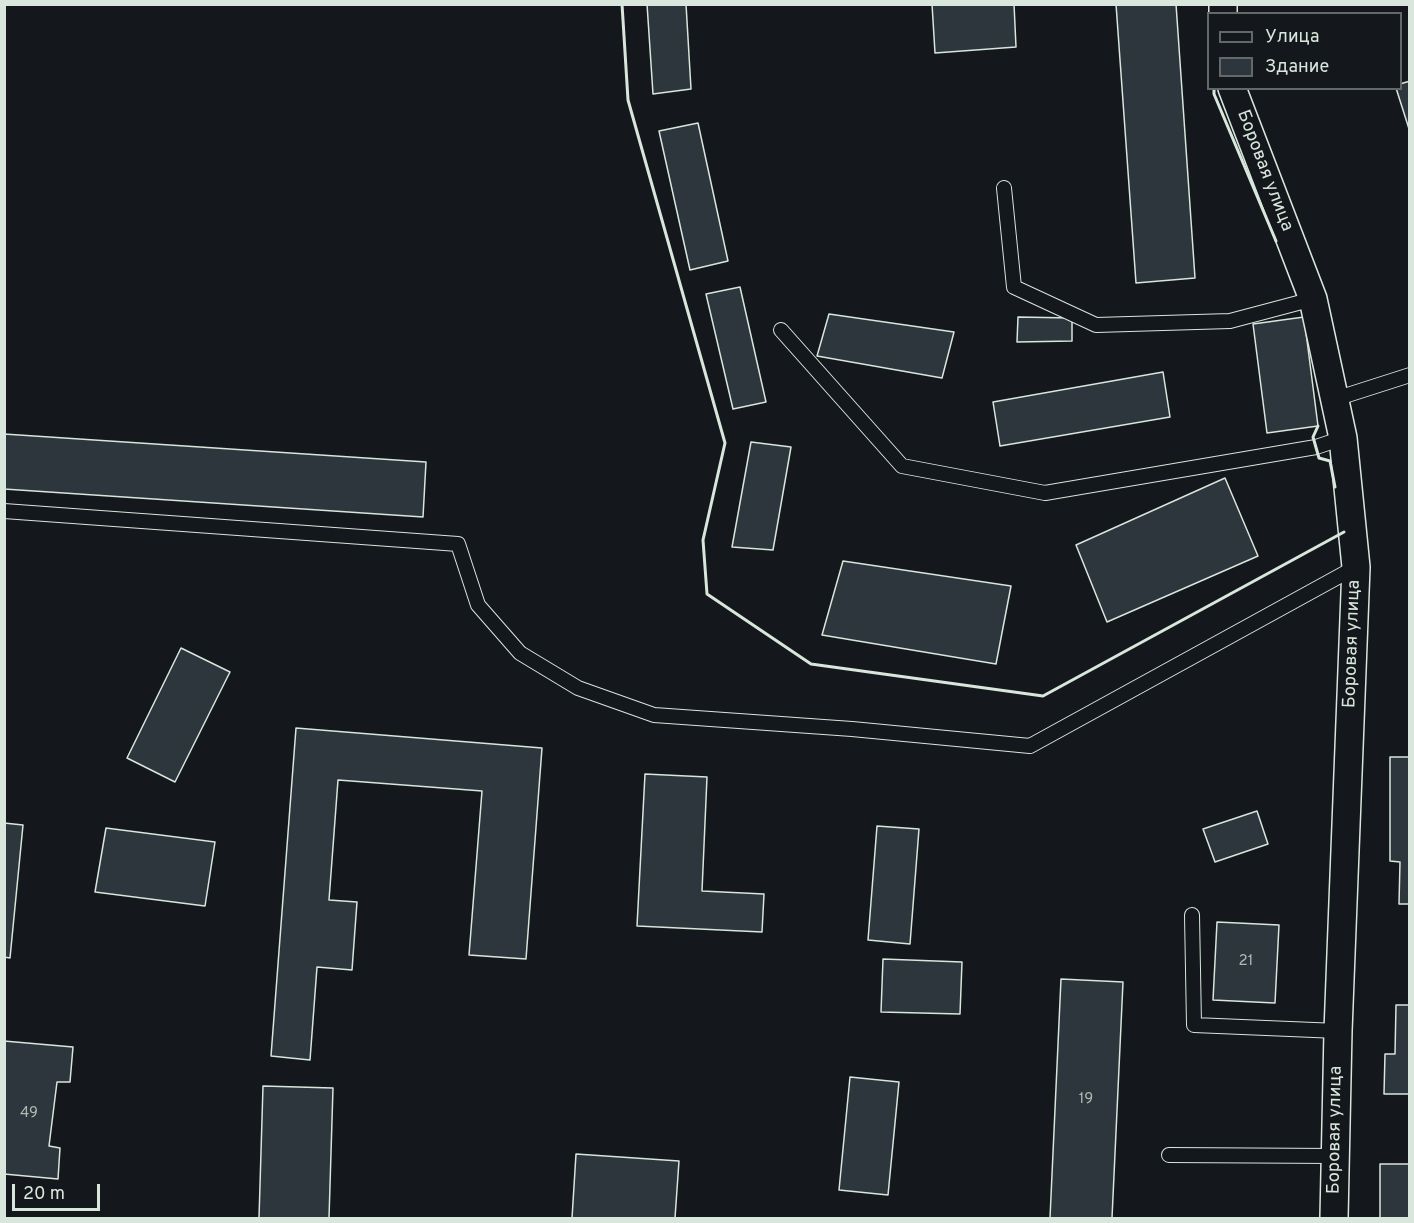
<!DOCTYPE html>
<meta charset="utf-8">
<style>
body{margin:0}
#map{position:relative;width:1414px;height:1223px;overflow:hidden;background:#14181c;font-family:Overpass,sans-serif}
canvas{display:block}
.frame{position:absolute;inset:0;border:6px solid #d8e6dc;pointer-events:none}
.legend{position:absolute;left:1207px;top:12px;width:195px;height:78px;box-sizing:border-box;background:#14181c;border:2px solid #626a69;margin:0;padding:8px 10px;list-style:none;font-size:18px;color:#d8e6dc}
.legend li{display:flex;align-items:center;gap:12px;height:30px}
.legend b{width:30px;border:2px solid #626a69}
.scale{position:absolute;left:12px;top:1184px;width:88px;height:27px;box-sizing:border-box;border:3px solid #d8e6dc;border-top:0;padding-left:8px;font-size:18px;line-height:21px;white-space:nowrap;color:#d8e6dc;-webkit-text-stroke:4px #14181c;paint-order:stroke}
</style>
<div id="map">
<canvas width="1414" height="1223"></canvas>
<div class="frame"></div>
<ul class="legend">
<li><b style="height:8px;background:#14181c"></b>Улица</li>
<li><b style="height:16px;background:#2c363c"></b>Здание</li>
</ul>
<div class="scale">20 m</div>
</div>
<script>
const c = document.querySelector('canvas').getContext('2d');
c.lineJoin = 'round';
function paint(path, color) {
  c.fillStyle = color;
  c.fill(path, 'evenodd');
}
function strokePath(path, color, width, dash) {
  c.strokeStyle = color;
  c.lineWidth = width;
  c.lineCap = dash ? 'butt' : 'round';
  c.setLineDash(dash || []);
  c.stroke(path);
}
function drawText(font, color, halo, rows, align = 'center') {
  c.font = font + ' Overpass,sans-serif';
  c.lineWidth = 4.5;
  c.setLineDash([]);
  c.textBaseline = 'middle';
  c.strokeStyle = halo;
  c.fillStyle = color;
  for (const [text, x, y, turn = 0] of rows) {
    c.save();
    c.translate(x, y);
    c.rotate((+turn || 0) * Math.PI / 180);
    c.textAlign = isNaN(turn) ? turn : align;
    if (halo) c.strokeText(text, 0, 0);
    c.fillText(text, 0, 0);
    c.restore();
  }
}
const building = new Path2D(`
 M647,4H686L691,89L653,94Z
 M932,4H1014L1016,47L935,53Z
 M1116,4H1176L1195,278L1136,283Z
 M1410,81V132L1396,88H1400V84Z
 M698,123L728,261L690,270L659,131Z
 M740,287L766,402L733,409L706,294Z
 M829,314L954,332L942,378L817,356Z
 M1018,317L1072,318V341L1017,342Z
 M1304,317L1318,426L1267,433L1253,324Z
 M1163,372L1170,417L1000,446L993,402Z
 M4,434L426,462L423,517L4,489Z
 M751,442L791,447L773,550L732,547Z
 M1225,478L1258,556L1107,622L1076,545Z
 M843,561L1011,586L996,664L822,635Z
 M181,648L230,672L175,782L127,758Z
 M296,728L542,748L526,959L469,955L482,791L338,780L329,900L357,902L352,970L317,967L310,1060L271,1056Z
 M1390,757H1410V904H1399L1400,862L1390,861Z
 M645,774L707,777L702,891L764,894L762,932L637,926Z
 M1257,811L1268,844L1215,862L1203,829Z
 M4,823L23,825L10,958L4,957Z
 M877,826L919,829L910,944L868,940Z
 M106,828L215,842L205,906L95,892Z
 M1217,922L1279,925L1275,1003L1213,1000Z
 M883,959L962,962L960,1014L881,1012Z
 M1061,979L1123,982L1112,1218H1050Z
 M1396,1005H1410V1094H1384L1385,1054H1395Z
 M4,1041L73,1047L70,1082H57L49,1146L60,1148L58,1179L4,1174Z
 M850,1077L899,1082L888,1195L839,1190Z
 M263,1086L333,1088L329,1218H259Z
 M576,1154L679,1161L675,1218H572Z
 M1380,1164H1410V1218H1380Z`);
paint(building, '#2c363c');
strokePath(building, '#d8e6dc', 1.5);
const service = new Path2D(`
 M1004,188L1014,287L1096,325L1230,321L1313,299
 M781,330L902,466L1045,493L1316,447L1343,438
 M1335,399L1410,375
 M4,511L458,544L478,605L520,653L578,688L654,715L852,729L1030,746L1356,567
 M1192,915L1194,1025L1338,1031
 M1169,1155L1334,1156`);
const minor = new Path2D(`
 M1223,4V14
 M1232,88L1313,299L1343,438L1356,567L1338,1031L1334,1218`);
strokePath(service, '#d8e6dc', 16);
strokePath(minor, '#d8e6dc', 30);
strokePath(service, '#14181c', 14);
strokePath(minor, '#14181c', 27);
strokePath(new Path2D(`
 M622,4L628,100L725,443L703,540L707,594L811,664L1043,696L1344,532
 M1214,88V94L1276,241
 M1318,426L1313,437L1319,458L1330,461L1335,487`), '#d8e6dc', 3);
drawText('15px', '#adbab4', null, [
 ["21",1246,962],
 ["19",1086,1100],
 ["49",29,1114]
]);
drawText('18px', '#d8e6dc', '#14181c', [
 ["Боровая улица",1264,171,69],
 ["Боровая улица",1353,644,-88],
 ["Боровая улица",1336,1130,-89]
]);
</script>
